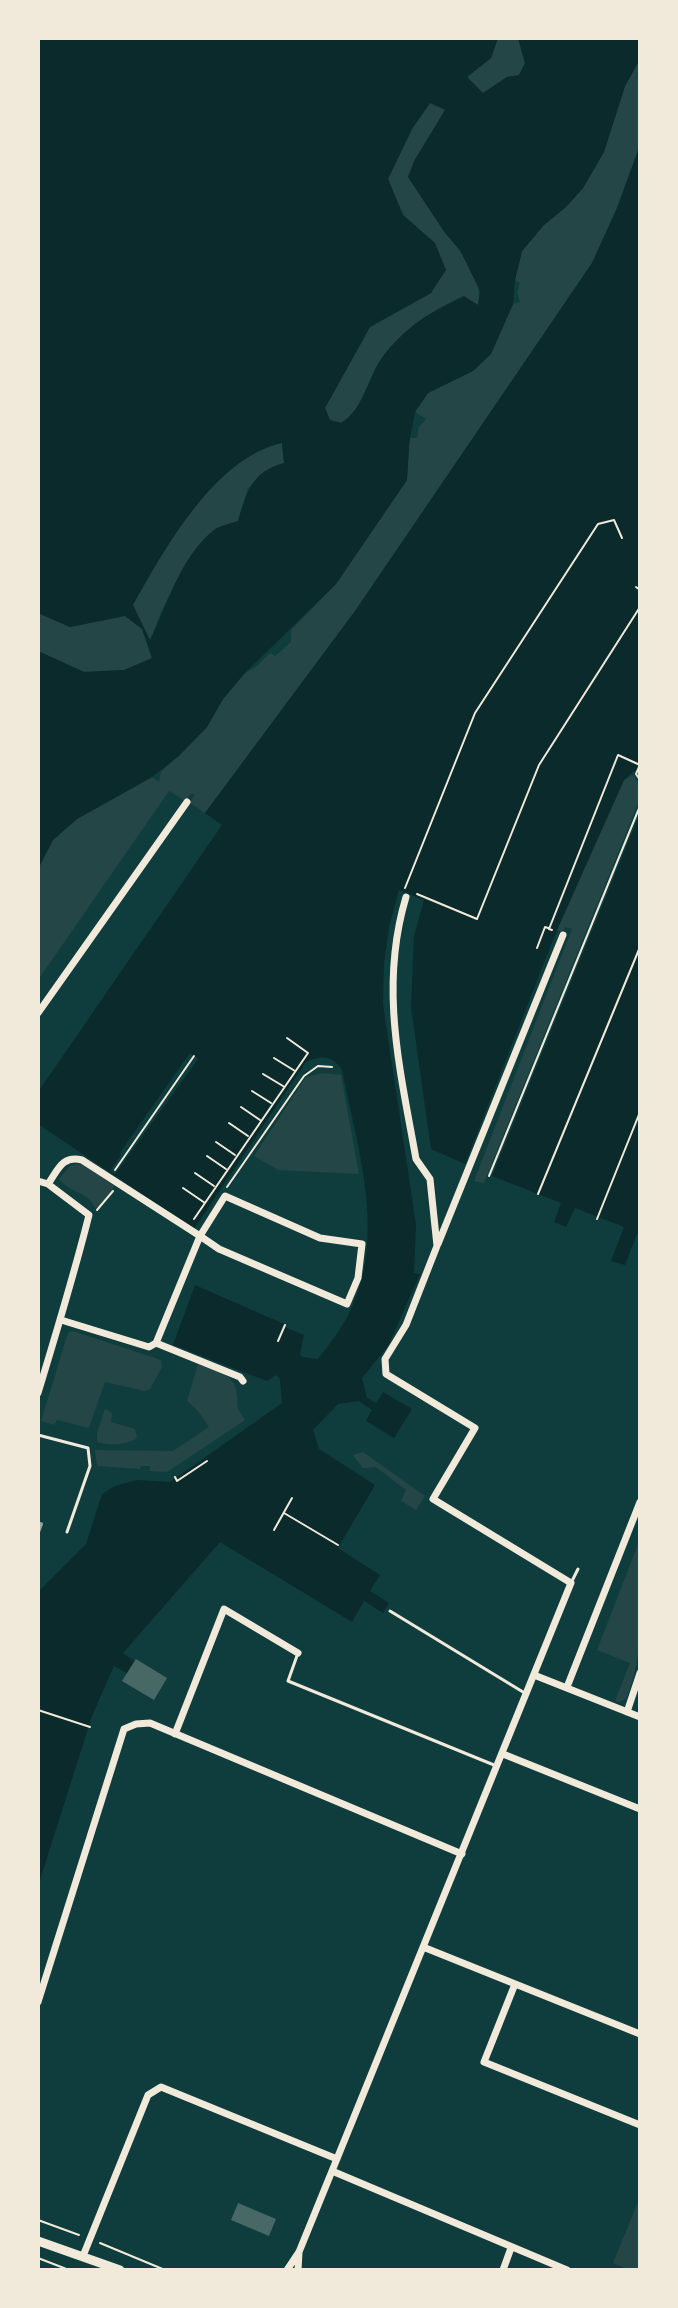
<!DOCTYPE html>
<style>
body{margin:0}
#map{position:relative;width:678px;height:2308px;overflow:hidden;background:#0f3d3e;font-family:Montserrat,sans-serif}
canvas{display:block}
.frame{position:absolute;inset:0;border:40px solid #f1e9da;pointer-events:none}
</style>
<div id="map">
<canvas width="678" height="2308"></canvas>
<div class="frame"></div>
</div>
<script>
const c = document.querySelector('canvas').getContext('2d');
c.lineJoin = 'round';
function paint(path, color) {
  c.fillStyle = color;
  c.fill(path, 'evenodd');
}
function strokePath(path, color, width, dash) {
  c.strokeStyle = color;
  c.lineWidth = width;
  c.lineCap = dash ? 'butt' : 'round';
  c.setLineDash(dash || []);
  c.stroke(path);
}
paint(new Path2D(`
 M498,38H518L525,63L519,75L507,77L483,93L467,77L491,58Z
 M640,59V145L617,208L592,263L355,611L205,813L190,803L195,794H191L185,801L169,791L38,980V869L53,840L77,819L152,777L159,782L161,772L207,727L223,699L245,673L256,667L270,653L275,656L291,642V630L336,584L407,480L410,438H417L419,427L426,419L415,412L428,393L473,371L491,354L513,304L520,302L517,292L520,283L515,280L522,251L544,225L566,207L583,188L604,152L625,86Z
 M430,103L446,109L408,177C420,194 431,212 443,229C459,252 484,275 478,305L464,297C430,313 408,325 384,355C368,375 364,410 341,423L330,420L325,408L370,327L431,293L435,243L403,215L388,179L412,129Z
 M282,443L284,463L248,488L238,521L216,528L176,582L161,612L150,641L143,629L152,659L124,670L84,672L38,651V613L70,627L125,616L141,628L133,605C166,547 212,459 282,443Z
 M633,775L640,785V799L484,1183L474,1181L572,929L565,927L563,932L557,930L624,780Z
 M322,1073L341,1075L359,1174L278,1170L254,1156L306,1077Z
 M76,1164L84,1165L115,1186L100,1206L95,1208C89,1192 70,1193 59,1179L70,1166Z
 M73,1331L161,1360L162,1367L150,1389L145,1391L105,1382L89,1428L57,1420L54,1425L41,1421L67,1336L69,1332Z
 M198,1364C212,1369 232,1373 236,1389C240,1406 233,1403 245,1420L167,1472L150,1471V1466H141L140,1469L97,1466L95,1450L173,1451L209,1427L198,1411L187,1401Z
 M105,1409L112,1413L111,1422L135,1429L137,1438C128,1445 108,1446 97,1442V1433Z
 M363,1452L425,1496L416,1510L401,1501L406,1490L376,1467L363,1468L353,1455Z
 M640,1539C640,1591 647,1650 626,1699L618,1702L615,1701L630,1663L597,1650Z
 M640,2197V2270H629L613,2263Z`), '#244646');
paint(new Path2D(`
 M38,38H498L491,58L467,77L483,93L507,77L519,75L525,63L518,38H640V59L625,86L604,152L583,188L566,207L544,225L522,251L515,280L513,304L491,354L473,371L428,393L415,412L409,444L407,480L336,584L245,673L223,699L207,727L179,756L152,777L77,819L53,840L38,869V651L84,672L124,670L152,658L142,629L125,616L70,627L38,613ZM430,103L445,110L414,161L408,177L445,233L460,250L480,291L478,305L464,296C429,313 409,324 384,355C368,375 364,410 341,423L330,420L325,408L370,327L431,293L446,270L435,243L403,215L388,179L412,129ZM282,443L284,463C251,472 247,492 238,521C231,524 221,525 214,530C180,557 168,604 150,640L133,605C164,550 215,457 282,443Z
 M640,145V777L634,771L624,780L557,930L465,1164L431,1149L411,1007L414,936L424,900L399,890L389,927L384,964L383,1004L416,1225L414,1273L420,1274L388,1346L362,1378L367,1398L376,1403L383,1392L412,1409L394,1438L366,1421L372,1410L359,1401L338,1404L313,1430L319,1449L375,1485L338,1548L380,1575L370,1591L389,1603L383,1613L364,1601L352,1622L220,1542L123,1653L134,1661L127,1673L114,1666L92,1716L38,1886V1592L86,1544L102,1494L115,1486L137,1480L170,1482L282,1403L280,1379L276,1375L267,1381L173,1345L195,1285L284,1324L287,1328L304,1335L300,1354L302,1357L318,1359C331,1342 344,1326 352,1307C386,1233 357,1146 342,1070C333,1055 321,1055 306,1062L194,1229L38,1124V1092L222,825L205,813L355,611L592,263L617,208Z
 M640,813V1235L637,1234L625,1265L611,1261L624,1227L575,1208L566,1227L554,1222L561,1203L492,1176Z`), '#0a2a2b');
paint(new Path2D(`
 M190,1053L198,1059L115,1174L110,1171L121,1155L119,1154Z`), '#0f3d3e');
paint(new Path2D(`
 M136,1659L167,1678L154,1700L122,1681Z
 M238,2203L276,2219L269,2236L231,2220Z`), '#486865');
strokePath(new Path2D(`
 M636,587L640,590
 M639,767L636,774L640,780
 M405,888L475,713L598,524L614,520L622,538
 M417,894L477,919L539,765L640,607
 M552,930L549,929L618,755L640,765
 M537,948L545,927L548,928
 M274,1058L295,1071
 M263,1074L283,1086
 M252,1091L271,1103
 M241,1107L260,1120
 M229,1123L248,1136
 M216,1142L235,1155
 M207,1156L226,1169
 M115,1170L194,1056
 M195,1173L214,1186
 M489,1176L640,806
 M227,1187L304,1076L318,1066L332,1067
 M183,1188L205,1203
 M538,1194L640,947
 M97,1210L113,1191
 M194,1219L308,1053L287,1038
 M597,1219L640,1112
 M278,1341L285,1325
 M175,1477L177,1481L207,1461
 M284,1513L338,1545
 M274,1530L292,1498
 M38,1710L90,1727
 M38,2220L79,2235
 M100,2243L165,2270
 M38,2258L69,2270`), '#f1e9da', 2);
strokePath(new Path2D(`
 M38,1435L88,1448L90,1466L67,1532
 M571,1583L578,1569
 M390,1611L523,1692
 M298,1653L288,1681L494,1765`), '#f1e9da', 3);
strokePath(new Path2D(`
 M38,1013L187,802
 M38,1181L48,1184L89,1215C74,1275 56,1334 38,1393
 M48,1184C58,1170 62,1155 82,1160L200,1236L156,1343
 M225,1196L320,1238L362,1244L358,1278L347,1304L219,1249L200,1236Z
 M438,1244L563,935
 M61,1320L149,1347L156,1343L240,1377L243,1381
 M534,1675L640,1717
 M567,1687L640,1502
 M627,1712L640,1673
 M175,1734L224,1609L298,1653
 M503,1754L640,1809
 M423,1947L640,2034
 M515,1984L484,2062L640,2125
 M38,2002L124,1729L136,1724L150,1723L462,1854
 M332,2171L567,2270
 M83,2256L148,2095L161,2087L337,2159
 M287,2270L299,2252L332,2171L571,1583L433,1499L475,1428L386,1374L385,1359L406,1325L437,1246L430,1179L416,1159C400,1069 379,987 406,897
 M298,2270L299,2252
 M503,2270L511,2248`), '#f1e9da', 7);
strokePath(new Path2D(`
 M38,2241L120,2270`), '#f1e9da', 9);
strokePath(new Path2D(`
 M38,1532L41,1524`), '#97a49c', 4);
</script>
